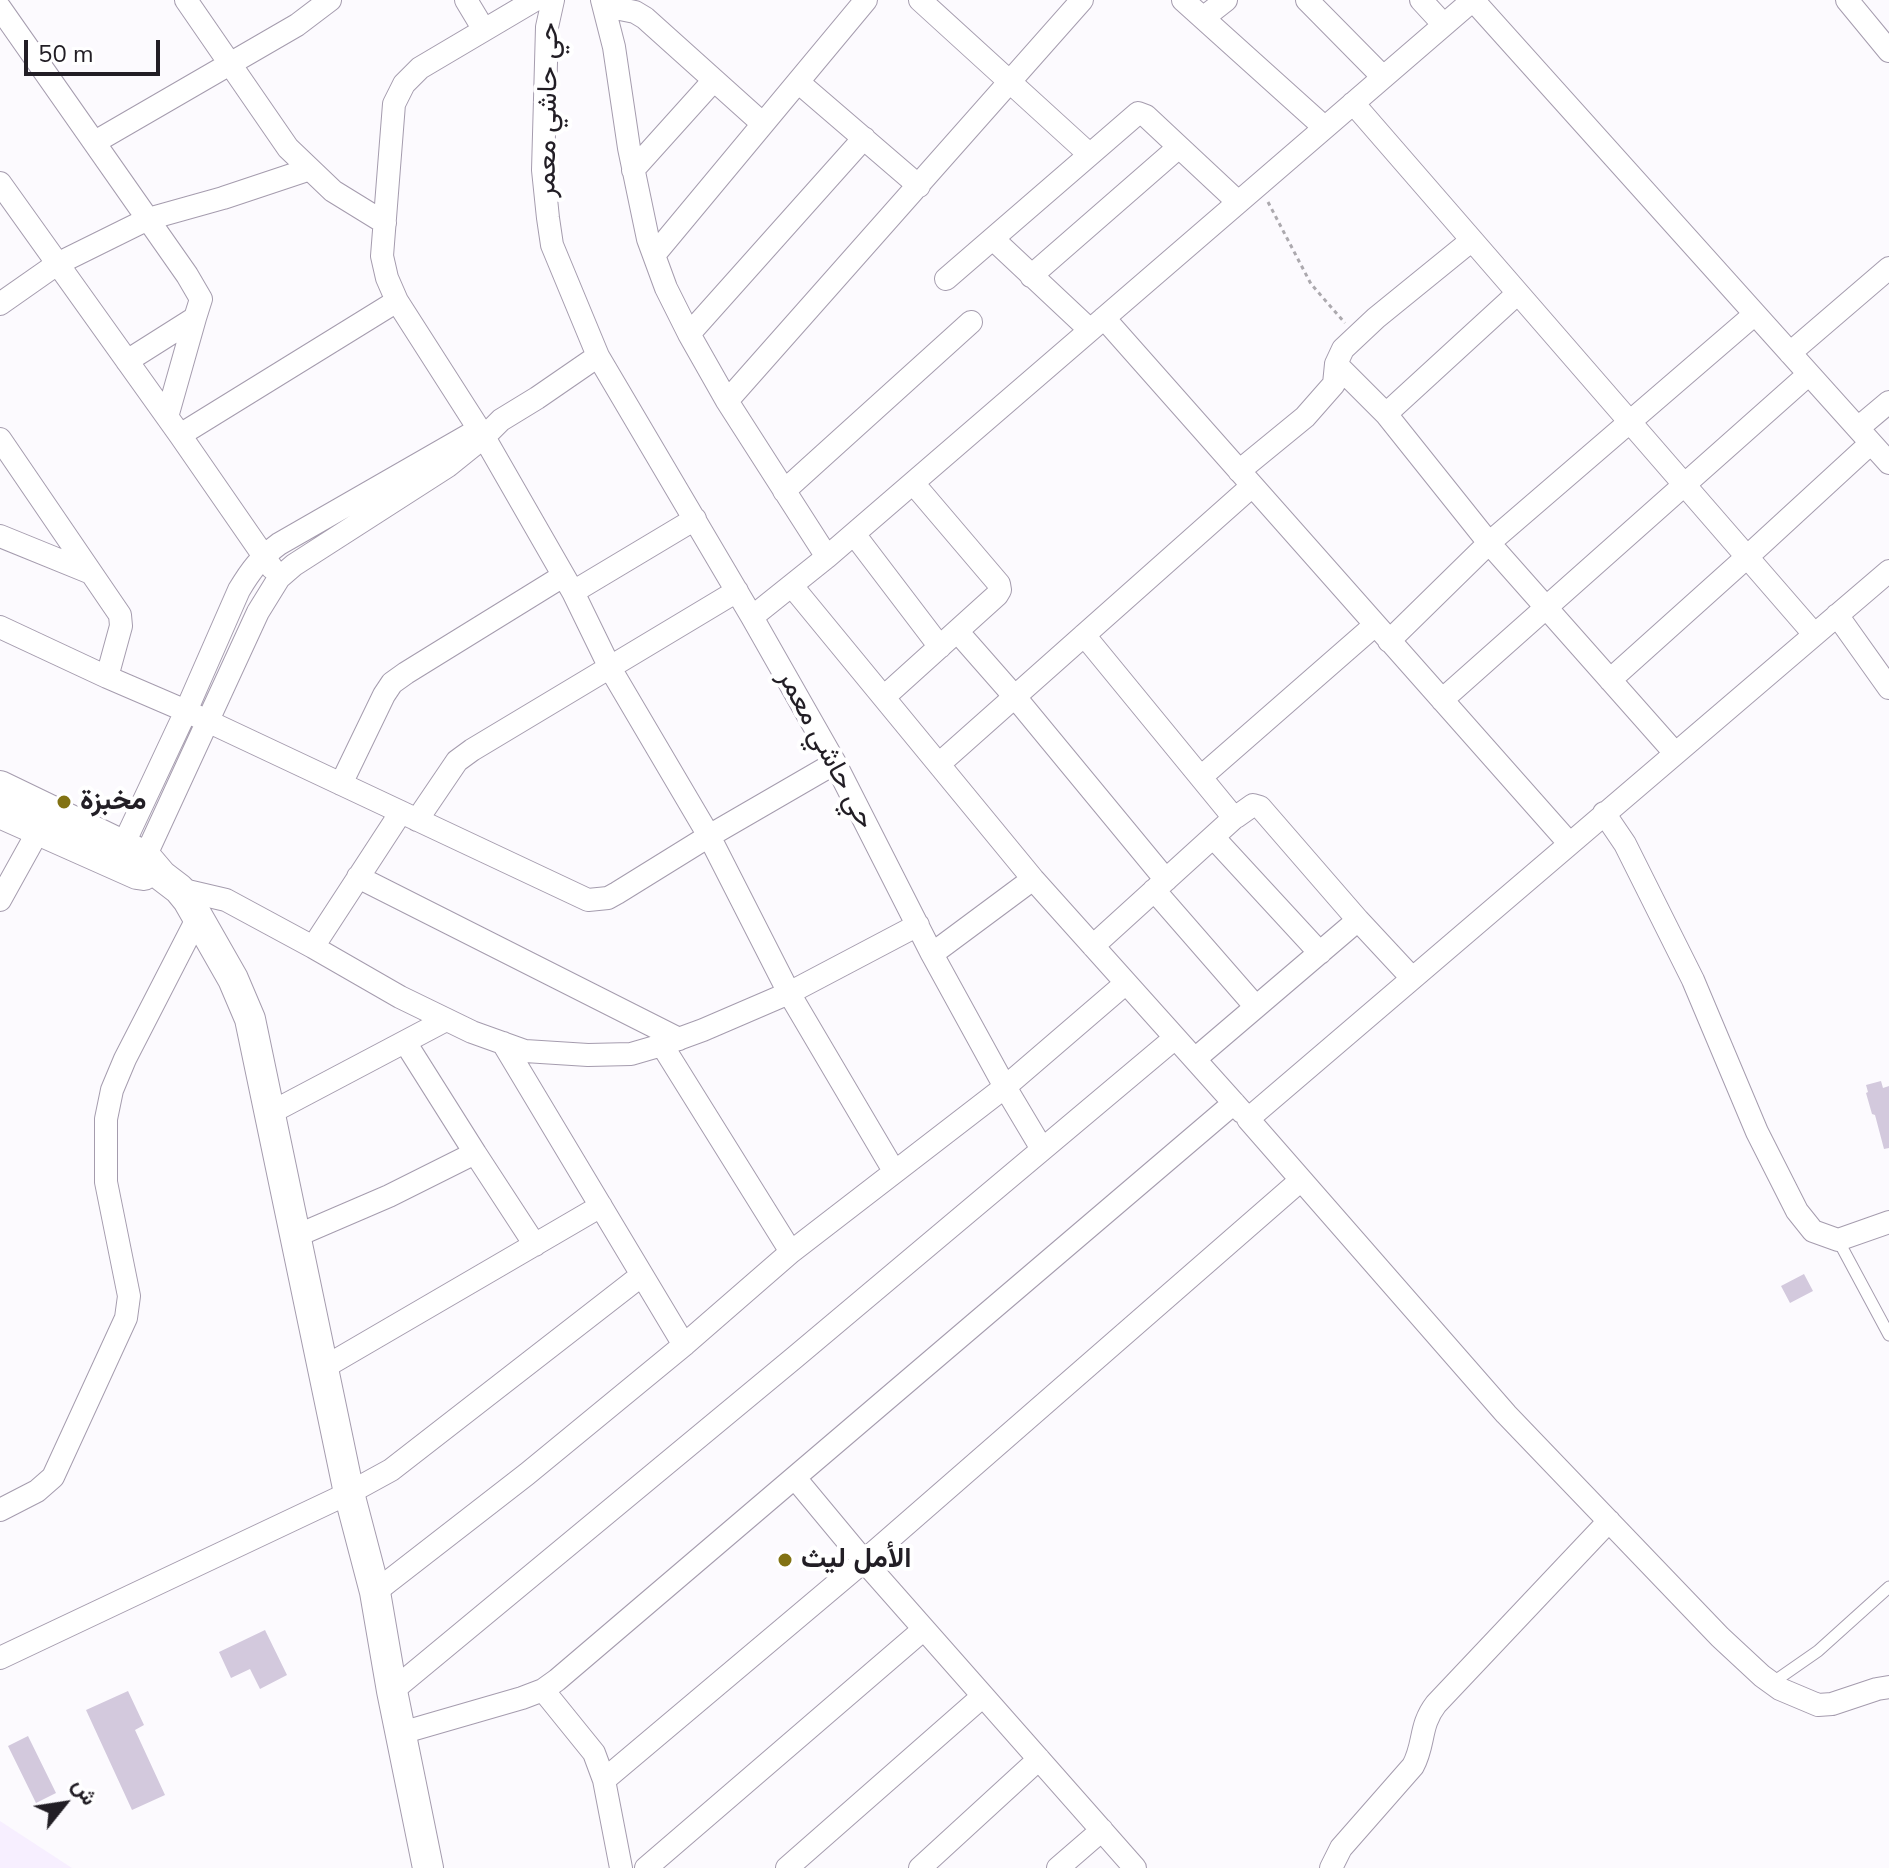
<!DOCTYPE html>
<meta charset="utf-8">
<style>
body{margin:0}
#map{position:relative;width:1889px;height:1868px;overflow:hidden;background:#fcfafe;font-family:"Nunito Sans",Vazirmatn,sans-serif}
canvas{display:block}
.north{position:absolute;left:24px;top:1764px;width:80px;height:80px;-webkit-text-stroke:6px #fff;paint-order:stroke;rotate:60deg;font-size:22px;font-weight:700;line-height:32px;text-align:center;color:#221e25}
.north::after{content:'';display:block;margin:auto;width:28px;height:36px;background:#221e25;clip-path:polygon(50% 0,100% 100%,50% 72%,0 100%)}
.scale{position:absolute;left:24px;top:40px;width:136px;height:36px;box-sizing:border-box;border:4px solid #221e25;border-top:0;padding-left:10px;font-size:24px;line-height:28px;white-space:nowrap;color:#221e25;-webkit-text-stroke:6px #fff;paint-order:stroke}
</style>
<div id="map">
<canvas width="1889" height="1868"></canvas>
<div class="north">ش</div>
<div class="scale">50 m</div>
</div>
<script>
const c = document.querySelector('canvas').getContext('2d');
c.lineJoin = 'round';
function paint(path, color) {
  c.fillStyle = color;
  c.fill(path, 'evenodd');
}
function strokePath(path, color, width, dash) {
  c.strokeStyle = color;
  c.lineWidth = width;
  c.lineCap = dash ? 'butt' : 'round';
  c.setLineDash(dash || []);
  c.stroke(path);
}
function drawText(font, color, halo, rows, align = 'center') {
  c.font = font + ' "Nunito Sans",Vazirmatn,sans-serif';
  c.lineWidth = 8;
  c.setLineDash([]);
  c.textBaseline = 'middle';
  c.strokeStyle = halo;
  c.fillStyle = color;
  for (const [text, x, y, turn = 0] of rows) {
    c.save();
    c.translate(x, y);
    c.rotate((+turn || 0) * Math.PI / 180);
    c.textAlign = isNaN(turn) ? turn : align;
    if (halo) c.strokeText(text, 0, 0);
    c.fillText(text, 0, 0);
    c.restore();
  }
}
paint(new Path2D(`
 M0,1821L72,1868H0Z`), '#f7efff');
paint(new Path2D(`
 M1881,1081L1883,1088L1889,1086V1148L1884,1149L1875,1115L1872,1114L1866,1093L1868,1092L1866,1085Z
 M1804,1274L1813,1291L1790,1303L1781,1286Z
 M265,1630L287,1675L260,1689L250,1669L231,1678L219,1652Z
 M128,1691L144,1725L135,1730L165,1795L132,1810L86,1710Z
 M28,1736L56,1793L36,1803L8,1746Z`), '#d3c9dd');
const lane = new Path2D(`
 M1838,1240L1889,1335
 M1772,1683L1818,1651L1889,1587`);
const street = new Path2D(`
 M186,0L288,148L333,191L385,223
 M466,0L484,30
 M535,0L420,68L404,84L394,104L382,256L387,278L397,301L484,437L573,592L610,668L709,836L789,993L894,1171
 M602,0L614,47L629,148L648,239L666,288L689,334L727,401L827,557
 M920,0L1089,154
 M1183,0L1324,127
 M1307,0L1383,77
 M1421,0L1444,25
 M1847,0L1889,51
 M605,6L635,12L645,18L763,124
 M0,8L187,275L201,299L195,318L127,361
 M1203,18L1226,0
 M798,82L919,186
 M1353,103L1814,634
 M95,142L297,25L330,0
 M633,170L714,80
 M0,183L180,435L272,568
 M993,239L1090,330
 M654,255L866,0
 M1031,276L1179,147
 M946,279L1138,113L1146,116L1238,202
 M1518,293L1386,414L1489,543L1755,314
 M0,304L57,264L148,219L223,198L310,169
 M1104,318L1569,843
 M689,334L864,138
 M1790,353L1889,268
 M598,356L752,617L835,763L932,954L1005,1087L1042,1149
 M1336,364L1386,414
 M727,401L1082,0
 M167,417L195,318
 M1858,428L1889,402
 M180,435L397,301
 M0,439L120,615L121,626L107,677L186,711L588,900L608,898L617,893L709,836L835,763
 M1239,471L1305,417L1334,384L1336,364L1343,349L1376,318L1472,240
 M784,491L971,322
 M854,534L940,647
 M0,536L91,573
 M1889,571L1248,1119L1506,1414L1720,1637L1762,1676L1780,1689L1818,1705L1832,1704L1877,1689L1889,1687
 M792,586L1033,879L1242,1112
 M573,592L695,519
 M1837,615L1889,688
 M752,617L827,557L1473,0L1889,463
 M0,627L107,677
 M957,631L1015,697L1166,880
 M1084,635L1230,813L1236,817L1253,805L1260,807L1358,920L1412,978
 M1389,641L1489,543L1675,753
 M1610,680L1747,557L1871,443
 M884,697L997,595L1000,590L999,584L913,483
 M1442,700L1809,374
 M939,764L1252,486
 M1201,777L1375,625
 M341,784L384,695L392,683L406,673L563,576
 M1604,813L1625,844L1693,980L1757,1132L1797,1211L1813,1231L1838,1240L1889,1222
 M417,820L457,761L472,750L737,591
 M1213,837L1320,953
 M118,856L186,711L239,590C251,570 260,558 279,544L469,435
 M139,870L258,612L279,578L294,565L448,466L484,437L501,420L537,398L598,356L552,245L548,218L543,170L547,27L553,0
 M358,877L679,1039
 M179,889L226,900L313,947L400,997L472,1032L525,1051L588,1055L631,1054L662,1045L703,1030L789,993L918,925
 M1154,890L1256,1007
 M0,900L46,817
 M1093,946L1235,817
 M313,947L401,812
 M932,954L1033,879
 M405,1042L475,1153
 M503,1043L684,1345
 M662,1045L791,1252
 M1195,1059L1358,920
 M270,1113L446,1020
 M296,1236L389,1196L475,1153L535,1245
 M323,1368L601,1206
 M795,1478L864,1561L1135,1868
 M0,1510L37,1491L53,1477L126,1318L129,1296L106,1182V1119L112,1090L125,1059L198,917
 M375,1592L527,1474L684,1345L791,1252L1005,1087L1126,983
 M0,1658L349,1493L391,1470L642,1275
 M543,1690L594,1753L604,1780L621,1868
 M392,1691L794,1358L1175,1038
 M401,1733L522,1698L543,1690L557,1680L1234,1103
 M604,1780L864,1561L1301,1180
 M646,1868L924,1629
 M787,1868L983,1696
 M920,1868L1039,1759
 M1058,1868L1102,1830
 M1331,1868L1341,1848L1413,1766C1425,1744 1419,1726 1436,1704L1609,1521`);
const secondary = new Path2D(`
 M0,786L145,856L162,876L179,889L188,900L233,979L250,1019L349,1493L375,1592L392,1691L428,1868
 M0,813L137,874L144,875`);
strokePath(lane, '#a59cae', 13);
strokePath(street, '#a59cae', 24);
strokePath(secondary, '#a59cae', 32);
strokePath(new Path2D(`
 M1268,202L1311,284L1345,323`), '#aca9ae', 3, [4, 4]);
strokePath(lane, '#fff', 11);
strokePath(street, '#fff', 22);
strokePath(secondary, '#fff', 30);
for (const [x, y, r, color] of [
 [64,802,8,"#827213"],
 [785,1560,8,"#827213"]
]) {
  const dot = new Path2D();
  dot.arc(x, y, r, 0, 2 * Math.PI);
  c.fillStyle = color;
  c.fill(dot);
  strokePath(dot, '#fff', 3);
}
drawText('28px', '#221e25', '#fff', [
 ["حي حاشي معمر",549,110,-89],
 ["حي حاشي معمر",825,750,62]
]);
drawText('bold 28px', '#221e25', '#fff', [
 ["مخبزة",80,802],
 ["الأمل ليث",801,1560]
], 'left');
</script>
